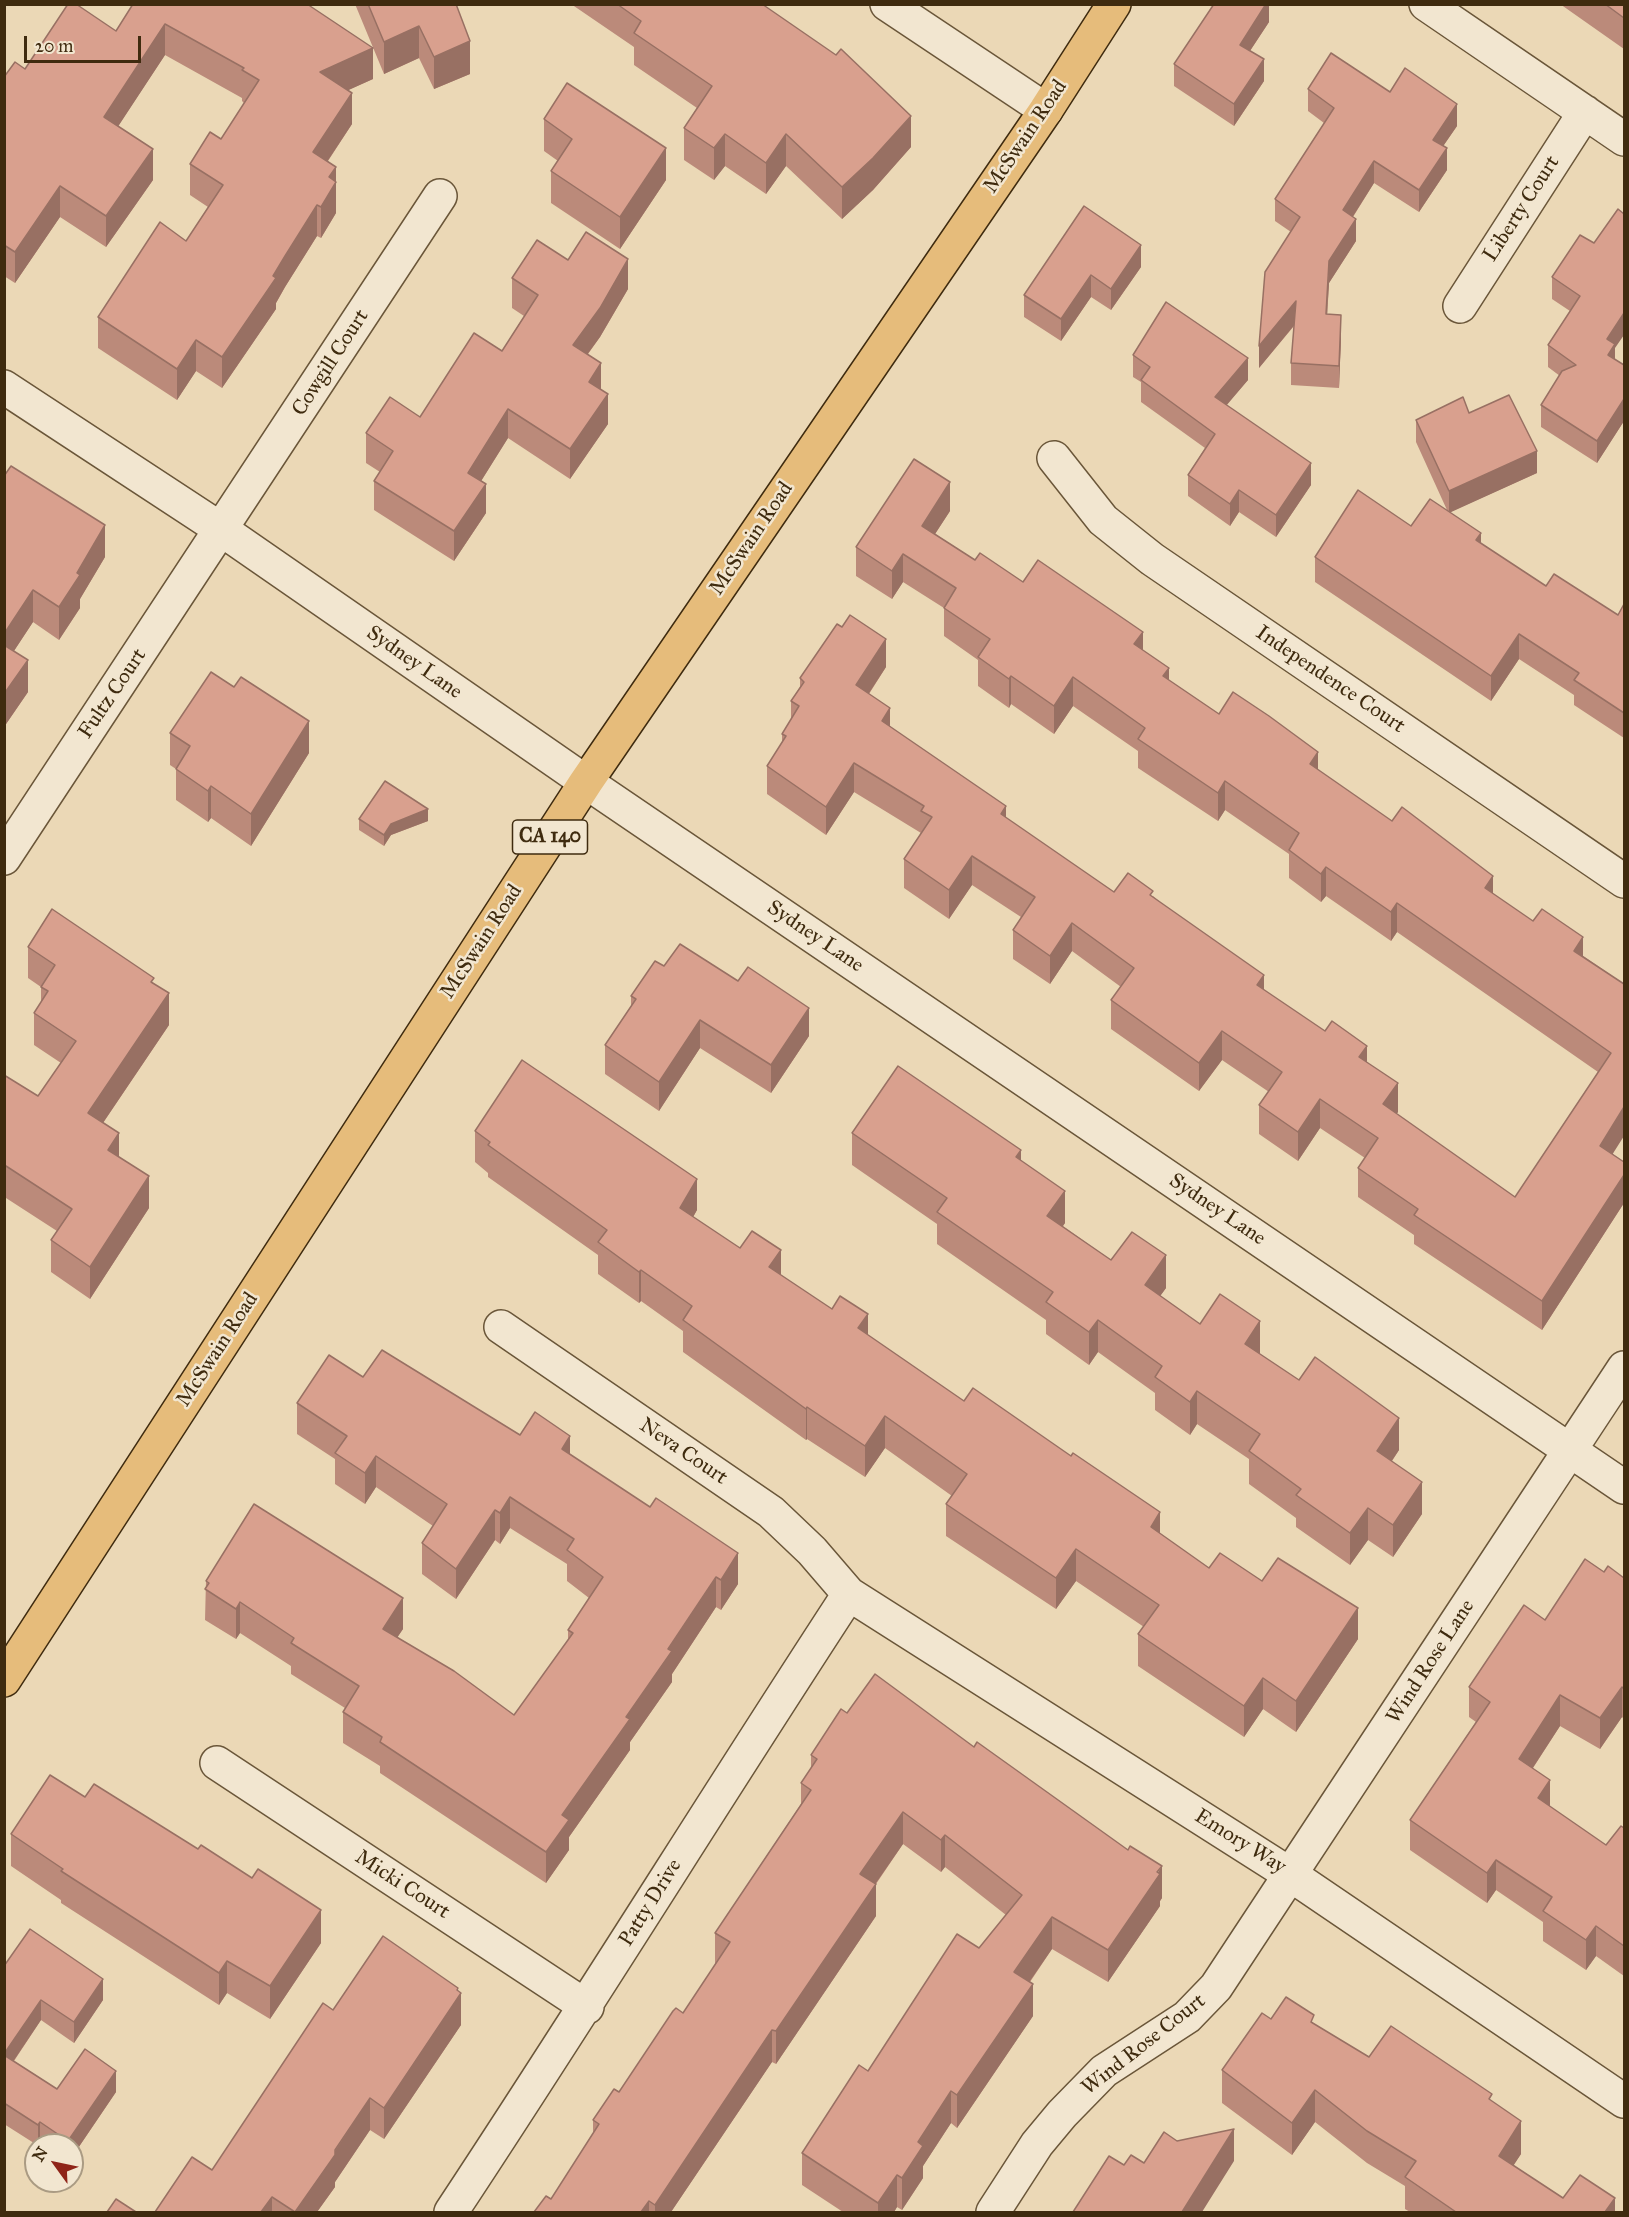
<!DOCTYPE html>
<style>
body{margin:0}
#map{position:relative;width:1629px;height:2217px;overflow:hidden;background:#ebd8b6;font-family:"IM FELL Great Primer",serif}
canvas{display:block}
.frame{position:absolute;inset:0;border:6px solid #3f2b0f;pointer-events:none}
.north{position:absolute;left:24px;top:2133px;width:60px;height:60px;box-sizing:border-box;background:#f2e6d0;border:2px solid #aa9b83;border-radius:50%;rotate:303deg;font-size:16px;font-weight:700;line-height:24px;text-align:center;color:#3f2b0f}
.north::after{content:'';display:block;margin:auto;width:21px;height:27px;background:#8f2418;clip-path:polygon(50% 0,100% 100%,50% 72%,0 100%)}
.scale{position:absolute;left:24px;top:36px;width:117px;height:27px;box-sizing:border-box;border:3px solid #3f2b0f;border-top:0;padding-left:8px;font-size:18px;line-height:21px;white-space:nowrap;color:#3f2b0f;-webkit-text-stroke:4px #f2e6d0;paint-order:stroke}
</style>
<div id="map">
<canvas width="1629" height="2217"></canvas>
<div class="frame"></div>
<div class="north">N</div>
<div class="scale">20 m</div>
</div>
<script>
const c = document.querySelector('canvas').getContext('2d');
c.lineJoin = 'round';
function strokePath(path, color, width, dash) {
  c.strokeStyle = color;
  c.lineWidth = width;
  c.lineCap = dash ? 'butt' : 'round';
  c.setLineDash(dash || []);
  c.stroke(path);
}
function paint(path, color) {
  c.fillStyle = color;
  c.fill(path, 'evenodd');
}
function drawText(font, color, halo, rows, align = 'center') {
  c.font = font + ' "IM FELL Great Primer",serif';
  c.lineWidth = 5;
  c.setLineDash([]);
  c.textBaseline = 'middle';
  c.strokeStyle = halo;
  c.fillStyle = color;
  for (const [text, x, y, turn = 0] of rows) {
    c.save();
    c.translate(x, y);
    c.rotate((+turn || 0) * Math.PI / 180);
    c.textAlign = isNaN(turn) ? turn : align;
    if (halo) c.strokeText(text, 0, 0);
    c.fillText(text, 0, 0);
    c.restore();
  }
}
const minor = new Path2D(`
 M887,4L1046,110
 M1426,4L1624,139
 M1460,306L1585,112
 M4,387L222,530L586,782L1624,1487
 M1054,458L1103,520L1152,559L1624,881
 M4,858L440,196
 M501,1327L771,1512L812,1551L849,1594L1291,1875L1624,2101
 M217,1763L587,2007
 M451,2212C586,2008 715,1799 849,1594
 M993,2212L1037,2144L1062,2114L1104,2071L1187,2017L1216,1987L1624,1368`);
const major = new Path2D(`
 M4,1680L586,782L1046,110L1114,4`);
strokePath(minor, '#6a5639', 36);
strokePath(major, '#3f2b0f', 36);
strokePath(minor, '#f2e6d0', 33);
strokePath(major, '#e6bc7b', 33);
paint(new Path2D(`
 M133,4L373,79L348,90L352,124L328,161L336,181V213L321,238L317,236L285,287L276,303V309L222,388L196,371L177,400L98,348V317L186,241L208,207L190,195V164L221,139L244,103L242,101V98L165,55L118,126L153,180L106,247L60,217L15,283L4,276V77L116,31Z
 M355,4H456L470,74L434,89L419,58L384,74Z
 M571,4H764V6L911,147L873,190L842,219L786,166L766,194L725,166L714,180L684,160V128L697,108L634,65V47Z
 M1269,4V22L1250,51L1264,81L1234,126L1174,86V64Z
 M1560,4H1624V49Z
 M1308,89L1390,92L1457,126L1443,146L1447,170L1419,212L1374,183L1353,217L1356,241L1329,283L1327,314L1341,337L1339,388L1291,385V363L1294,326L1259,368L1291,232L1275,221V199L1324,123L1308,111Z
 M544,119L666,180L620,249L551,203V171L558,161L544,151Z
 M1084,206L1141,267L1111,310L1091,297L1061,341L1024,317V295Z
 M1580,235L1615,348V359L1624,365V421L1597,463L1541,427V405L1560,376L1548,367V345L1570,311L1552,299V277Z
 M568,260L628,289L600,337L588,354L601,390L608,424L570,479L508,438L481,481L486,513L454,561L374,510V481L380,472L366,463V433L420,417L502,351L524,316L512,308V278Z
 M1133,355L1248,380L1226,405L1311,485L1276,537L1239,512L1230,526L1188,496V475L1205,448L1141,402V382L1133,377Z
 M1469,413L1537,473L1450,512L1481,544L1546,586L1618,615L1624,604V738L1574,705V695L1519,659L1491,701L1315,582V557L1411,526L1447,510L1416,442V420Z
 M4,476L105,557L80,599V608L59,640L33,622L14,651L28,692L4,727Z
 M950,511L935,534L975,560L1023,582L1143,650L1169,680L1219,714L1318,770L1493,894L1624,984L1613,1154L1624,1162V1203L1542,1330L1414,1244V1235L1358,1197V1168L1365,1158L1320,1128L1298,1161L1259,1134V1105L1269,1092L1222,1060L1199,1091L1111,1029V1000L1121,987L1072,951L1050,984L1013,959V930L1021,917L972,885L949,919L904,888V859L921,833L854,792L826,835L767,794V766L782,743V734L791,720V701L800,687V678L886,667L869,694L890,726L1006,818L1114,892L1153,896L1264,990L1367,1062L1398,1112L1396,1114L1515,1197L1598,1072L1397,932L1391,941L1326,896L1321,902L1289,878V854L1225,810L1218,821L1138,768V751L1073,706L1054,734L1011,704L1009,708L978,686V660L944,636V608L903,582L892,599L856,576V547Z
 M170,733L309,753L251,846L211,818L208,822L176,800V769L170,765Z
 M359,819L428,821L391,835L384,846L359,830Z
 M28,947L154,983L169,1025L103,1123L119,1157L149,1208L90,1299L51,1272V1240L57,1231L6,1198L4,1075L38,1096L61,1063L34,1045V1013L41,1002V987L28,978Z
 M664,966L738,981L809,1036L771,1093L700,1048L659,1111L605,1074V1045L631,1006V996Z
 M475,1131L697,1210L693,1217L781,1275L964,1401L1160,1534L1209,1568L1262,1581L1358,1639L1296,1732L1263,1709L1244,1737L1138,1666V1634L1144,1627L1076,1581L1056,1609L946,1536V1504L952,1496L885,1448L865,1477L807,1439L806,1440L683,1352V1331L641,1301L639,1303L598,1274V1255L488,1177V1173L475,1162Z
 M852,1133L1021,1160L1065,1223L1063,1226L1111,1260L1166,1288L1160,1296L1200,1324L1260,1353V1354L1399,1450L1392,1461L1422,1514L1393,1557L1368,1540L1350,1565L1296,1527V1518L1249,1484V1459L1197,1424L1190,1435L1155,1410V1393L1098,1352L1089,1365L1046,1334V1320L937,1244V1224L852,1165Z
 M363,1377L570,1454L738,1584L721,1610L716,1607L672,1674V1682L630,1742V1750L569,1837V1850L546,1883L380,1773V1766L343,1743V1712L345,1708L291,1674V1666L240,1633L236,1639L205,1620L206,1581L403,1629L397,1637L514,1715L568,1640V1630L589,1598L567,1581V1564L510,1528L500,1544L495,1540L456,1599L422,1574V1543L433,1526L376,1487L365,1504L335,1484V1459L297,1434V1403Z
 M1624,1578V1719L1622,1717L1600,1749L1560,1726L1533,1768L1550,1807L1606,1845L1624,1828V1976L1596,1956L1586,1970L1543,1941V1922L1496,1890L1487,1903L1410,1850V1820L1476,1722L1469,1717V1687L1545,1620Z
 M811,1755L1162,1898L1160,1901V1906L1108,1982L1052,1949L1030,1982L1033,2016L957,2128L951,2123L923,2166V2178L902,2210L897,2207L894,2212H843L802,2185V2153L868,2071L979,1948L1006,1915L945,1867L941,1872L903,1844L876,1884V1916L776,2064L772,2062L671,2212H534L551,2199L593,2133V2120L619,2092L683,2013L715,1965V1933L801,1804V1783L811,1768Z
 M85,1797L321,1943L270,2019L227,1993L219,2005L61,1903V1900L11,1866V1834Z
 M4,1966L103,2000L74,2043L41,2020L14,2061L57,2089L116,2092L72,2157V2145H44L40,2142L37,2145L4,2124Z
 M458,1991L461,2025L384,2139L370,2130L335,2182V2187L317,2212H155L212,2170L333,2010Z
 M1271,2019L1314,2024L1369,2057L1492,2102L1521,2154L1513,2165L1563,2198L1615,2212H1410L1405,2209V2186L1367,2163L1315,2122L1292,2155L1222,2103V2070Z`), '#bb8a7a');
paint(new Path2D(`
 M1266,4H1269V22L1240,66V45Z
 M165,24V55L104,148V117Z
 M419,26V58L384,74V42Z
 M470,41V74L434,89V57Z
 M373,48V79L320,103V72Z
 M1264,59V81L1234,126V104Z
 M352,93V124L313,183V152Z
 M1457,104V126L1433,161V140Z
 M911,116V147L873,190L842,219V187Z
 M725,134V166L714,180V148Z
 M786,134V166L766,194V163Z
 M666,148V180L620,249V217Z
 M1447,148V170L1419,212V190Z
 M153,149V180L106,247V216Z
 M1374,161V183L1343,232V210Z
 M336,167V213L321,238V207L329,177Z
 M60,186V217L15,283V252Z
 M317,205V236L285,287L276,303V309L222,388V357L273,276L285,256Z
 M1356,219V241L1329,283L1326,336L1329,261Z
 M1141,245V267L1111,310V289Z
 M628,259V289L600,337L573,374V345Z
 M1091,275V297L1061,341V319Z
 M1296,301V323L1259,368V346Z
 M1624,313V335L1615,348V366L1608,377L1607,339Z
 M1341,315V337L1339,388V366Z
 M196,340V371L177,400V369Z
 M1248,358V380L1215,419V397Z
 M601,363V393L589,382Z
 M608,394V424L570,479V449Z
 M1624,399V421L1597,463V441Z
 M508,409V438L468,502V473Z
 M1537,451V473L1449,513V491Z
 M1311,463V485L1276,537V515Z
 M950,482V511L922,554V526Z
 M486,484V513L454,561V531Z
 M1239,490V512L1230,526V504Z
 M105,525V557L80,599V608L59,640V607L77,573Z
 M1481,533V558L1476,540Z
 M903,554V582L892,599V571Z
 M33,590V622L4,666V634Z
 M1143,632V660L1134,644Z
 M1519,634V659L1491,701V676Z
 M886,639V667L856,713V685Z
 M28,660V692L4,727V694Z
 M1169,668V696L1163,676Z
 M1011,676V704L1009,708V679Z
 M1073,677V706L1054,734V706Z
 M890,708V736L882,721Z
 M309,721V753L251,846V814Z
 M1318,752V781L1310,764Z
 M854,763V792L826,835V807Z
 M1225,781V810L1218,821V793Z
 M211,786V818L208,822V791Z
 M1006,806V834L1001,814Z
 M428,809V821L391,835L384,846V835L391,824Z
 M972,856V885L949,919V890Z
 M1326,867V896L1321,902V874Z
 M1493,876V904L1485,888Z
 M1397,903V932L1391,941V912Z
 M1072,923V951L1050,984V956Z
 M1583,937V966L1574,951Z
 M1264,975V1004L1257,985Z
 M169,993V1025L88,1145V1113Z
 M809,1008V1036L771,1093V1065Z
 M700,1020V1048L659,1111V1082Z
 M1222,1031V1060L1199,1091V1063Z
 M1367,1046V1074L1359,1057Z
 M1398,1083V1112L1383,1133V1104Z
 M1320,1099V1128L1298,1161V1132Z
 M1624,1107V1136L1600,1174V1146Z
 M119,1133V1165L108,1150Z
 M1021,1150V1182L1016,1157Z
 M6,1166V1198L4,1201V1169Z
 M1624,1175V1203L1542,1330V1301Z
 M149,1176V1208L90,1299V1267Z
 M697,1179V1210L680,1240V1208Z
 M1065,1191V1223L1047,1248V1216Z
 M781,1250V1281L769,1267Z
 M1166,1255V1288L1145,1317V1285Z
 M641,1270V1301L639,1303V1272Z
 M868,1314V1346L858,1328Z
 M1098,1320V1352L1089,1365V1332Z
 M1260,1321V1353L1245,1377V1344Z
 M1197,1391V1424L1190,1435V1402Z
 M807,1407V1439L806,1440V1409Z
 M885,1416V1448L865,1477V1446Z
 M1399,1418V1450L1377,1483V1451Z
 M570,1436V1466L562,1449Z
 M376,1456V1487L365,1504V1473Z
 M1422,1482V1514L1393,1557V1525Z
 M510,1497V1528L500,1544V1513Z
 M1368,1508V1540L1350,1565V1533Z
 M495,1510V1540L456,1599V1569Z
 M1160,1512V1544L1151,1527Z
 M1076,1549V1581L1056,1609V1578Z
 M738,1553V1584L721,1610V1580Z
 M716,1577V1607L672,1674V1682L630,1742V1750L569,1837V1850L546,1883V1852L562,1815L626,1717L668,1649Z
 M403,1598V1629L383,1659V1629Z
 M240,1602V1633L236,1639V1609Z
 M1358,1608V1639L1296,1732V1701Z
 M1263,1678V1709L1244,1737V1706Z
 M1622,1687V1717L1600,1749V1718Z
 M1560,1695V1726L1519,1789V1759Z
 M1550,1780V1810L1538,1798Z
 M903,1812V1844L860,1906V1874Z
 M945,1835V1867L941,1872V1840Z
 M1496,1860V1890L1487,1903V1873Z
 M1162,1866V1898L1160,1901V1906L1108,1982V1950Z
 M876,1884V1916L776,2064V2031Z
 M321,1910V1943L270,2019V1986Z
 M1052,1917V1949L1014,2004V1972Z
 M1596,1926V1956L1586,1970V1940Z
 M227,1961V1993L219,2005V1973Z
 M103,1979V2000L74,2043V2022Z
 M1033,1984V2016L957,2128V2095Z
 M458,1988V1998L461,1993V2025L384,2139V2108Z
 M41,2000V2020L4,2075V2054Z
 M772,2030V2062L671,2212H655V2205Z
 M116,2071V2092L72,2157V2145H68V2141Z
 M1315,2090V2122L1292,2155V2123Z
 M951,2091V2123L923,2166V2178L902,2210V2178L918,2142Z
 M370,2098V2130L335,2182V2187L317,2212H295Z
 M1521,2121V2154L1499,2188V2156Z
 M40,2122V2142L38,2145V2125Z
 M1234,2129V2161L1202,2212H1182Z
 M897,2175V2207L894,2212H878V2203Z
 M272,2197V2212H261Z
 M1615,2198V2212H1605Z
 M649,2201V2212H641Z`), '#987063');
const building = new Path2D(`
 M68,4H76L116,31L133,4H307L373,48L320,72L352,93L313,152L336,167L329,177L336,182L321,207L317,205L285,256L273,276L276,278L222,357L196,340L177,369L98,317L160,222L186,241L223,185L190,164L210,132L221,139L259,80L242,70L244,68L165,24L104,117L153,149L106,216L60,186L15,252L4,245V77L15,62L25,69Z
 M368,4H456L470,41L434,57L419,26L384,42Z
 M617,4H762L836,55L841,49L911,116L873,158L842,187L786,134L766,163L725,134L714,148L684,128L712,86L634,33L641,21Z
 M1214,4H1266L1240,45L1264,59L1234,104L1174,64Z
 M1605,4H1624V18Z
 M1331,53L1390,92L1405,68L1457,104L1433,140L1447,148L1419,190L1374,161L1343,210L1356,219L1329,261L1326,314L1341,315L1339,366L1291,363L1296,301L1259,346L1265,272L1300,217L1275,199L1334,108L1308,89Z
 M567,83L666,148L620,217L551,171L572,139L544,119Z
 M1084,206L1141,245L1111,289L1091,275L1061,319L1024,295Z
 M1618,209L1624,214V313L1607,339L1615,344L1608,355L1624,365V399L1597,441L1541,405L1562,371L1576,365L1548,345L1580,296L1552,277L1580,235L1594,243Z
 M586,232L628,259L600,308L573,345L601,363L589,382L608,394L570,449L508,409L468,473L486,484L454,531L374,481L393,451L366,433L390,397L420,417L474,333L502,351L538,295L512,278L537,240L568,260Z
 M1166,302L1248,358L1215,397L1311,463L1276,515L1239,490L1230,504L1188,475L1215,434L1141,380L1150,367L1133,355Z
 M1509,395L1537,451L1449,491L1416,420L1463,397L1469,413Z
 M914,459L950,482L922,526L975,560L980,553L1023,582L1038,560L1143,632L1134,644L1169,668L1163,676L1219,714L1233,692L1269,716L1318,752L1310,764L1392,821L1402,807L1493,876L1485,888L1533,921L1542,909L1583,937L1574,951L1624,984V1107L1600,1146L1624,1162V1175L1542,1301L1414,1215L1418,1209L1358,1168L1378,1138L1320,1099L1298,1132L1259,1105L1282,1072L1222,1031L1199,1063L1111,1000L1134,968L1072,923L1050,956L1013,930L1035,897L972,856L949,890L904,859L932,817L921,811L924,806L854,763L826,807L767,766L786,736L782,734L799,706L791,701L804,682L800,678L837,624L842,627L850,615L886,639L856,685L890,708L882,721L1006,806L1001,814L1114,892L1128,873L1153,891L1150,895L1264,975L1257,985L1325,1031L1332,1021L1367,1046L1359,1057L1398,1083L1383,1104L1515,1197L1611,1053L1397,903L1391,912L1326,867L1321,874L1289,850L1299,833L1225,781L1218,793L1138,739L1145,728L1073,677L1054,706L1011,676L1009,679L978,657L990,639L944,608L956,588L903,554L892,571L856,547Z
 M11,466L105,525L77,573L80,575L59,607L33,590L4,634V476Z
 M1358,490L1411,526L1430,499L1481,533L1476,540L1546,586L1554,574L1618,615L1624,604V713L1574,680L1579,673L1519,634L1491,676L1315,557Z
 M4,645L28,660L4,694Z
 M211,672L234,687L241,677L309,721L251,814L211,786L208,791L176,769L190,746L170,733Z
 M385,781L428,809L391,824L384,835L359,819Z
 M52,909L154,978L151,982L169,993L88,1113L119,1133L108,1150L149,1176L90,1267L51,1240L72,1209L6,1166L4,1169V1075L38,1096L76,1041L34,1013L48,991L41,987L55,965L28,947Z
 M680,944L738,981L748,967L809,1008L771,1065L700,1020L659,1082L605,1045L636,999L631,996L655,961L664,966Z
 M522,1060L697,1179L680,1208L740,1248L752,1231L781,1250L769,1267L832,1309L840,1296L868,1314L858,1328L964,1401L973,1388L1071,1456L1073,1453L1160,1512L1151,1527L1209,1568L1220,1553L1262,1581L1278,1558L1358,1608L1296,1701L1263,1678L1244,1706L1138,1634L1159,1605L1076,1549L1056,1578L946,1504L967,1474L885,1416L865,1446L807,1407L806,1409L683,1320L692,1306L641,1270L639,1272L598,1242L607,1230L488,1145L490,1142L475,1131Z
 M898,1066L1021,1150L1016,1157L1065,1191L1047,1216L1111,1260L1132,1232L1166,1255L1145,1285L1200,1324L1220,1294L1260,1321L1245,1344L1299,1380L1315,1357L1399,1418L1377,1451L1422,1482L1393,1525L1368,1508L1350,1533L1296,1495L1301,1489L1249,1451L1260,1434L1197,1391L1190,1402L1155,1377L1162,1366L1098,1320L1089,1332L1046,1302L1053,1292L937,1212L947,1198L852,1133Z
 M382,1350L520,1435L535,1412L570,1436L562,1449L650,1507L656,1498L738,1553L721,1580L716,1577L668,1649L672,1651L626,1717L630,1719L562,1815L569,1820L546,1852L380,1742L382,1737L343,1712L359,1686L291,1643L294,1638L240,1602L236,1609L205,1589L209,1583L206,1581L254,1504L403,1598L383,1629L454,1671L514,1715L573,1633L568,1630L603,1577L567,1550L574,1539L510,1497L500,1513L495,1510L456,1569L422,1543L447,1504L376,1456L365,1473L335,1453L347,1436L297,1403L329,1355L363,1377Z
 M1585,1559L1604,1572L1608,1566L1624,1578V1689L1622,1687L1600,1718L1560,1695L1519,1759L1550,1780L1538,1798L1606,1845L1621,1826L1624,1828V1946L1596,1926L1586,1940L1543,1911L1552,1897L1496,1860L1487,1873L1410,1820L1490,1702L1469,1687L1524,1605L1545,1620Z
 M875,1674L974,1747L977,1742L1128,1850L1130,1846L1162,1866L1157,1872L1160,1874L1108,1950L1052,1917L1014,1972L1033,1984L957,2095L951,2091L918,2142L923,2146L902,2178L897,2175L878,2203L802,2153L859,2065L868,2071L957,1934L979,1948L1022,1895L945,1835L941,1840L903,1812L860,1874L876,1884L776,2031L772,2030L655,2205L649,2201L641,2212H534L546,2196L551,2199L599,2124L593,2120L614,2089L619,2092L673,2011L676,2008L683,2013L730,1942L715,1933L811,1790L801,1783L817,1759L811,1755L841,1709L847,1713Z
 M50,1775L85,1797L94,1784L198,1849L201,1845L252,1878L258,1869L321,1910L270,1986L227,1961L219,1973L61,1871L63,1869L11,1834Z
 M30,1929L103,1979L74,2022L41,2000L4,2054V1966Z
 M383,1936L458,1988L457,1990L461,1993L384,2108L370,2098L335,2150V2155L295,2212L272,2197L261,2212H155L192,2157L212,2170L323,2003L333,2010Z
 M1286,1997L1314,2015L1311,2022L1369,2057L1391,2026L1492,2094L1489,2099L1521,2121L1499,2156L1563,2198L1580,2175L1615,2198L1605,2212H1456L1405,2177L1416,2161L1367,2131L1315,2090L1292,2123L1222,2070L1262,2013L1271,2019Z
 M85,2049L116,2071L68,2141L40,2122L38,2125L4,2103V2055L57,2089Z
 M1234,2129L1182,2212H1073L1109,2156L1124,2165L1131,2155L1144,2163L1164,2132L1177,2141Z
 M116,2199L136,2212H107Z`);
paint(building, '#d9a08e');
strokePath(building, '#987063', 1.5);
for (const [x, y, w] of [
 [550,837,75]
]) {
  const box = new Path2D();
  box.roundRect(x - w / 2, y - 17, w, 34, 4.5);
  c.fillStyle = '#f2e6d0';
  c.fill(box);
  strokePath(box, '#3f2b0f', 1.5);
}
drawText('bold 20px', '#3f2b0f', null, [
 ["CA 140",550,837]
]);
drawText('21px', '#3f2b0f', '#f2e6d0', [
 ["McSwain Road",1026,137,-56],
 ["Liberty Court",1522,209,-57],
 ["Cowgill Court",331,363,-57],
 ["McSwain Road",752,539,-56],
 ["Sydney Lane",414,663,35],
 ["Independence Court",1330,680,34],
 ["Fultz Court",113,694,-56],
 ["Sydney Lane",815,937,34],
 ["McSwain Road",482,942,-57],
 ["Sydney Lane",1217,1210,34],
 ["McSwain Road",218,1350,-57],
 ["Neva Court",683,1452,34],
 ["Wind Rose Lane",1431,1662,-57],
 ["Emory Way",1240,1842,32],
 ["Micki Court",402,1885,33],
 ["Patty Drive",651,1903,-58],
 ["Wind Rose Court",1144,2045,-38]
]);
</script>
